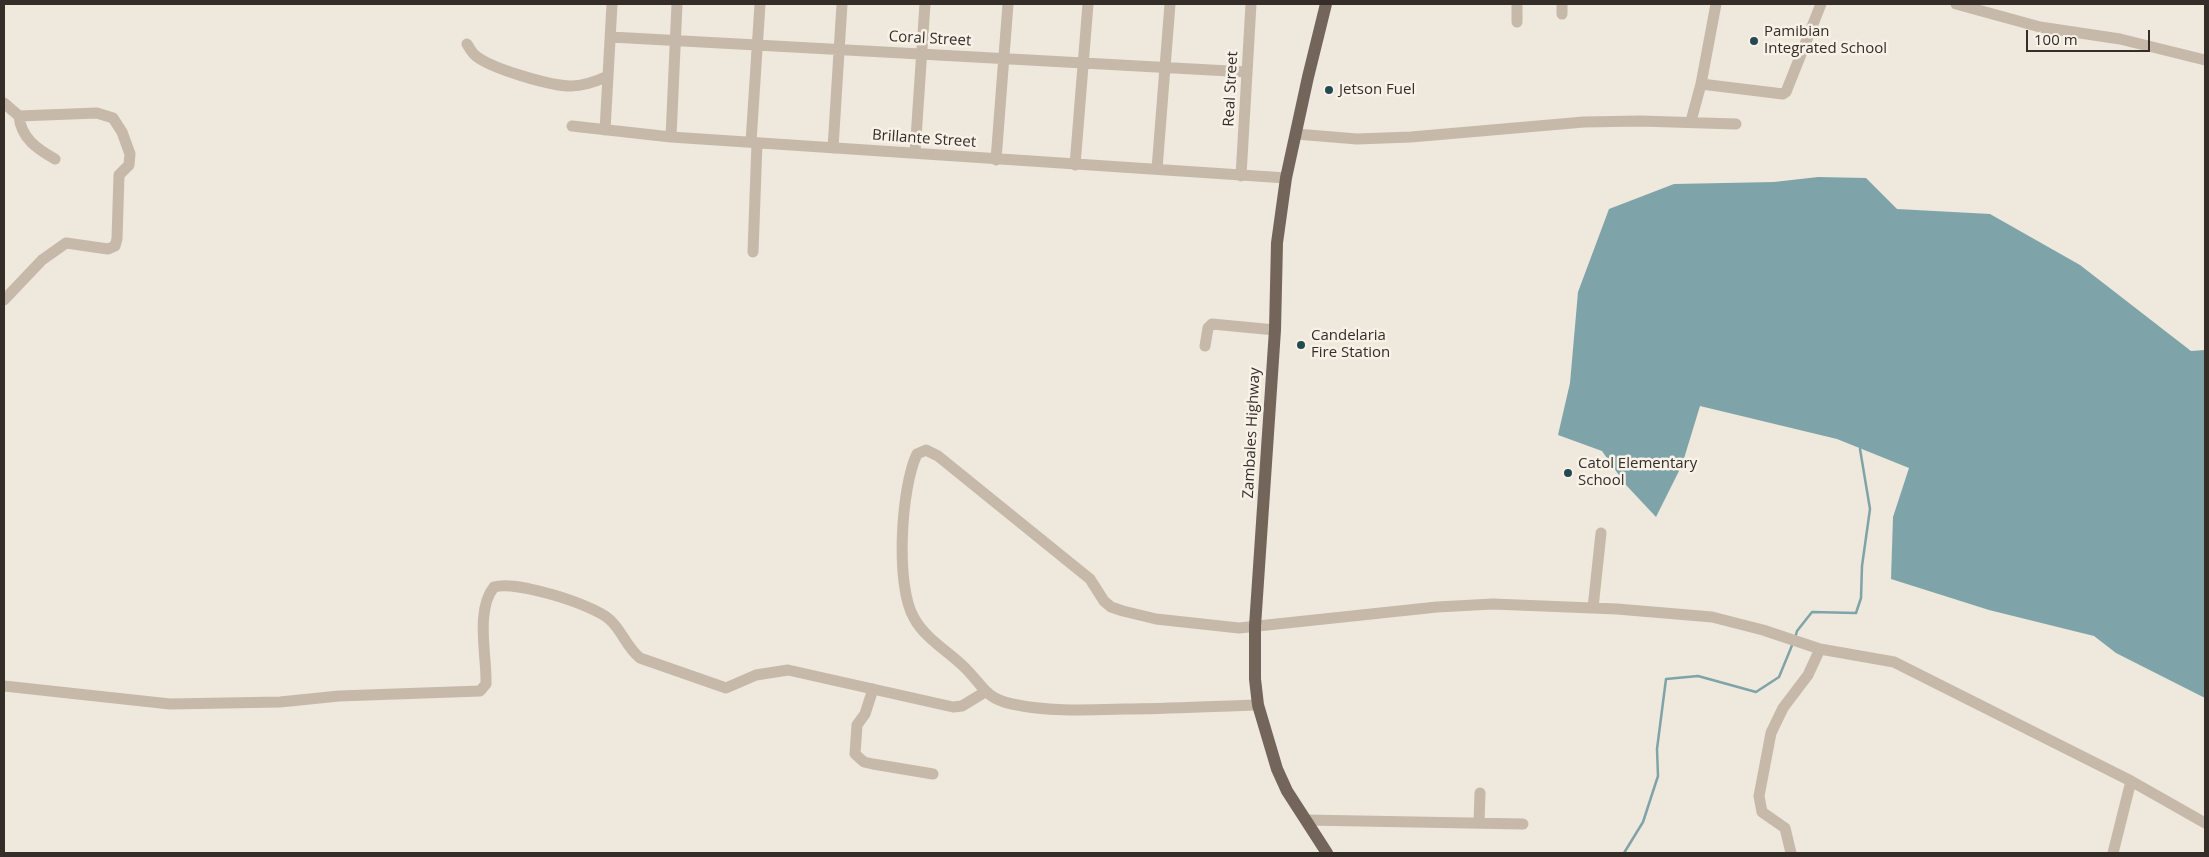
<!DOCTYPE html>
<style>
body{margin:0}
#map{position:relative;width:2209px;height:857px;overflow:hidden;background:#efe8dc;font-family:"Open Sans",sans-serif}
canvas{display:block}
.frame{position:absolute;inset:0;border:5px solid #342d28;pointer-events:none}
.scale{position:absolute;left:2026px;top:30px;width:124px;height:22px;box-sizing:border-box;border:2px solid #342d28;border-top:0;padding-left:6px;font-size:15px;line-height:18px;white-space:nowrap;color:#342d28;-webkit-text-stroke:4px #f7f1e8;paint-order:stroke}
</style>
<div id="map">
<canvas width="2209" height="857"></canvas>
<div class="frame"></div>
<div class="scale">100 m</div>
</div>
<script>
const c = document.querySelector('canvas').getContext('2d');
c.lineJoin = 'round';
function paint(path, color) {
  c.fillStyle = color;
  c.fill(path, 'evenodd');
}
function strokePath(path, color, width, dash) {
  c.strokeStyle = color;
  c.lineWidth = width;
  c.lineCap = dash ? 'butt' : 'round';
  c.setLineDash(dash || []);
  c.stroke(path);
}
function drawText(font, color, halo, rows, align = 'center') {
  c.font = font + ' "Open Sans",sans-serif';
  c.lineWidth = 5;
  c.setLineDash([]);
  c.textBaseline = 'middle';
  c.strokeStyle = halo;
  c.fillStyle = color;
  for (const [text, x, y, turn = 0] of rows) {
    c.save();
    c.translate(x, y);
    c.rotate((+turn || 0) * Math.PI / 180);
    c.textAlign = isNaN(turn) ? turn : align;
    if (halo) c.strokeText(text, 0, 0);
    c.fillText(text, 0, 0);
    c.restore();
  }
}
paint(new Path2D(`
 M1818,177L1866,178L1897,209L1990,214L2080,265L2191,351L2205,350V698L2116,653L2094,636L1989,610L1891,579L1893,517L1909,468L1837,439L1700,406L1682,465L1656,517L1626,485L1602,451L1558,435L1570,383L1578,292L1609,209L1674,184L1774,182Z`), '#7ea4a9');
strokePath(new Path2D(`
 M1795,638L1797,631L1812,612L1856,613L1861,598L1862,566L1870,509L1860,449
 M1624,853L1643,822L1658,776L1657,749L1666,679L1698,676L1756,692L1779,677L1793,643`), '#7ea4a9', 2.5);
strokePath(new Path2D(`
 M1562,4V14
 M1956,4L2040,27L2120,39L2205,60
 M1517,22V4
 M611,37L1247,72
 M467,44C470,49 472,53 476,56C492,69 551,86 571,86C584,86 597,81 608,76
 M1701,84L1783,94L1786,92L1821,4
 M4,103L19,116L97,113L113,118L122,132L130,154L129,165L119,175L117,239L115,246L108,249L66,243L42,260L4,300
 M19,116C21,138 37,149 55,159
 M1691,121L1701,84L1716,4
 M572,126L671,137L1286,178
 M605,130L612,4
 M1296,134L1357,139L1411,137L1584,122L1640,121L1736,124
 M671,137L677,4
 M751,142L760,4
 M833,148L842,4
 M915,153L925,4
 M996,160L1008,4
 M1075,165L1088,4
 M1157,169L1170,4
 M1241,176L1251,4
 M753,252L757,143
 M1205,346L1208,328L1212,324L1275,330
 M1593,608L1601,533
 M4,686L170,704L280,702L339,696L480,691L486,684C487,657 475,610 494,587C515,580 592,604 609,619C622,630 626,647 640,658L726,688L756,675L788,670L953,707L962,706L985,692
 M873,689L865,714L857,725L855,754L864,762L873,764L933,774
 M1258,705C1214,706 1170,709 1125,709C1088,710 1049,712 1012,704C983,698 982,683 962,665C946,650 925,638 914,618C895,586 901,487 917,454L926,450L938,456L1090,579L1104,601L1111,607L1123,611L1156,619L1239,628L1437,607L1493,604L1617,609L1712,617L1763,630L1820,649L1894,662L2131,781L2205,823
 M1306,820L1523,824
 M1479,823L1480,793
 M1791,853L1785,828L1762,812L1759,796L1771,733L1783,708L1808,675L1820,649
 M2113,853L2131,781`), '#c6b9a9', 11);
strokePath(new Path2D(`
 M1326,4L1308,77L1286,178L1277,243L1275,330L1255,626V679L1258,705L1277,769L1287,791L1327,853`), '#74655b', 12);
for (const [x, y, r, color] of [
 [1754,41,5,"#224a51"],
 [1329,90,5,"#224a51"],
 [1301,345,5,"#224a51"],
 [1568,473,5,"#224a51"]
]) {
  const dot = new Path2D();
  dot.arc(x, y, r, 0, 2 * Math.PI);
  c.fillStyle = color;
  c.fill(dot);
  strokePath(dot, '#f7f1e8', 2);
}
drawText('15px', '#342d28', '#f7f1e8', [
 ["Pamibian",1764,32],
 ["Integrated School",1764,49],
 ["Jetson Fuel",1339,90],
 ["Candelaria",1311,336],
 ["Fire Station",1311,353],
 ["Catol Elementary",1578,464],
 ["School",1578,481]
], 'left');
drawText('15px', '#342d28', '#f7f1e8', [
 ["Coral Street",930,39,3],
 ["Real Street",1231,89,-87],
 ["Brillante Street",924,139,4],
 ["Zambales Highway",1252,433,-87]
]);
</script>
